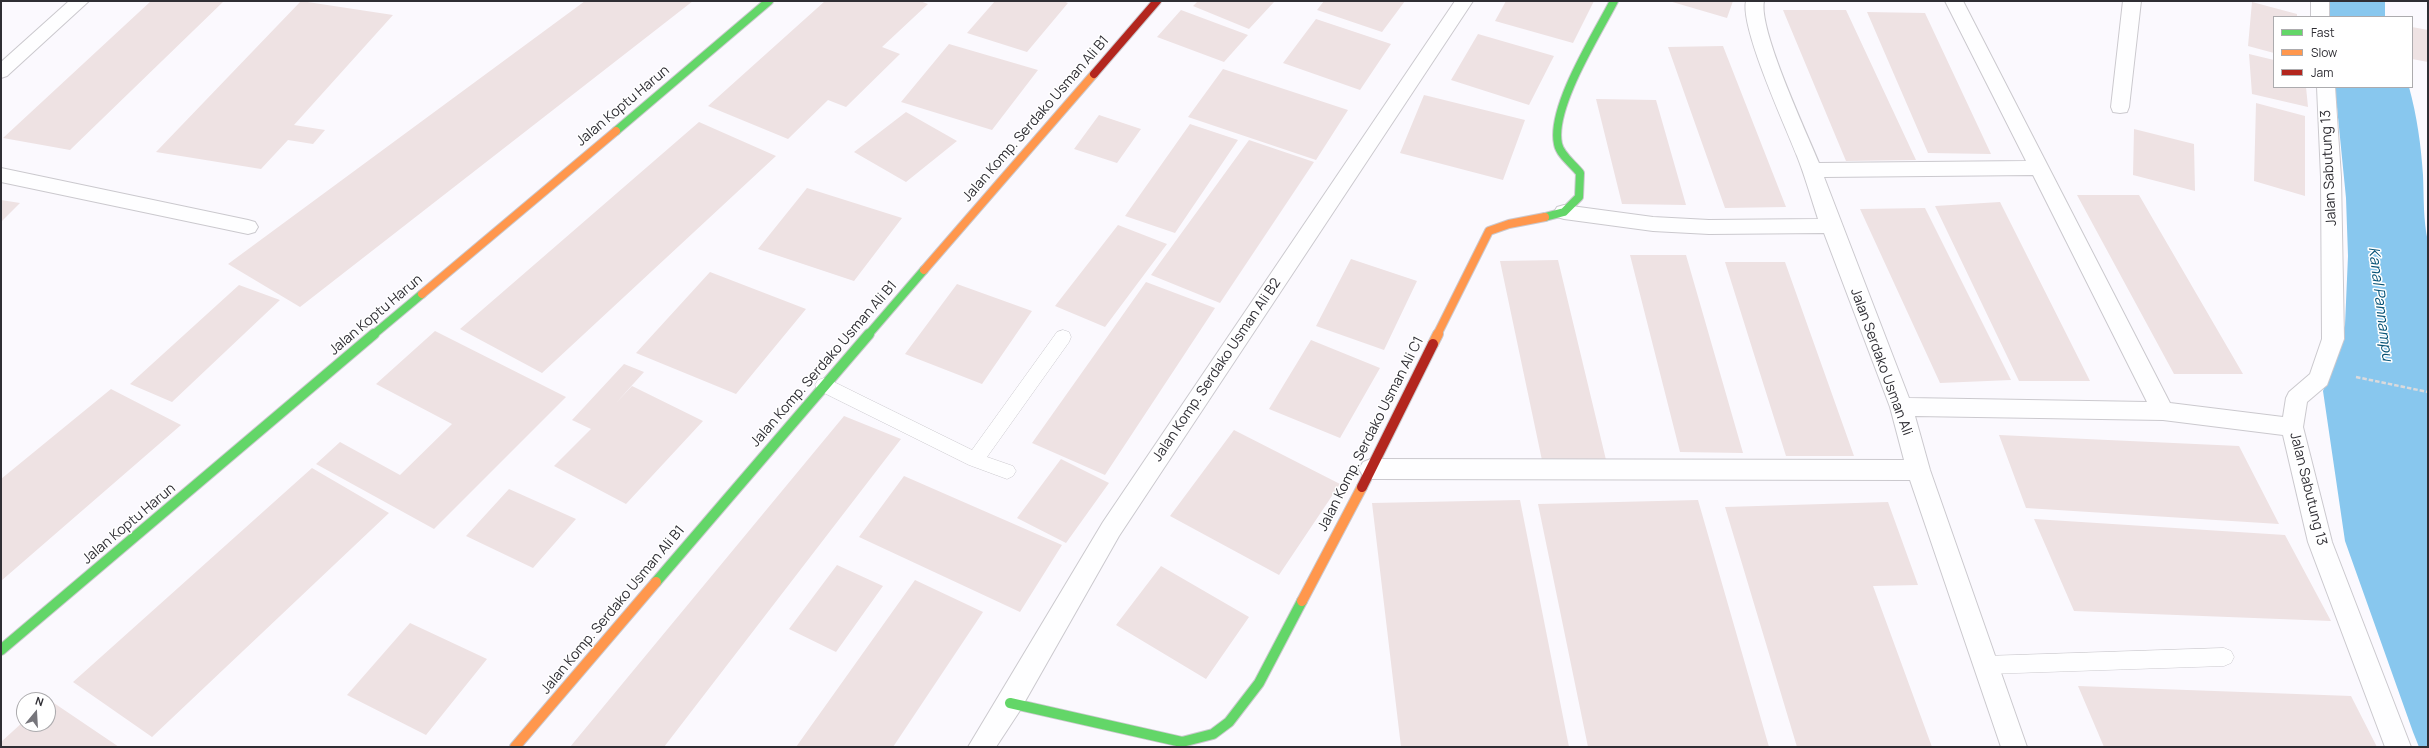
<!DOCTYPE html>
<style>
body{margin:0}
#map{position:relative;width:2429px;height:748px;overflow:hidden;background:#fbf9fe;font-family:Manrope,sans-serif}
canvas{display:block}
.frame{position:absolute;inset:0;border:2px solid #2f2e34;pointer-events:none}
.legend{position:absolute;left:2273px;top:16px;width:140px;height:72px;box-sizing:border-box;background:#fff;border:1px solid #acabae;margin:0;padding:5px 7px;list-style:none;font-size:12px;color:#2f2e34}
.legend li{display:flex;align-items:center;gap:8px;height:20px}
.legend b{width:20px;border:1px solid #acabae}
.north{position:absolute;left:16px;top:692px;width:40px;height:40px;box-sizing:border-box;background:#fff;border:1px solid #acabae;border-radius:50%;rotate:18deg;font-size:11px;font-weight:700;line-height:16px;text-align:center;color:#2f2e34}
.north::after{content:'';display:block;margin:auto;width:14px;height:18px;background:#76757b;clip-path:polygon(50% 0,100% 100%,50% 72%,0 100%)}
</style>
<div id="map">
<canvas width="2429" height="748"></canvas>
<div class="frame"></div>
<ul class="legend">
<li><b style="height:5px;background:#63d668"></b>Fast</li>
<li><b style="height:5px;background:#ff974d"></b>Slow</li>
<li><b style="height:5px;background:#b3261e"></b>Jam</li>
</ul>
<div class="north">N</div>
</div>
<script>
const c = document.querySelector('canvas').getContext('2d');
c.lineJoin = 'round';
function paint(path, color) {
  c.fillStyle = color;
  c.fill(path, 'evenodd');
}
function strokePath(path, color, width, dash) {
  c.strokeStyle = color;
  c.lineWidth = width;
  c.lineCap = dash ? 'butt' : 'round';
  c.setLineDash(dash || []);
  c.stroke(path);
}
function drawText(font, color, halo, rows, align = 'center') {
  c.font = font + ' Manrope,sans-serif';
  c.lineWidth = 3;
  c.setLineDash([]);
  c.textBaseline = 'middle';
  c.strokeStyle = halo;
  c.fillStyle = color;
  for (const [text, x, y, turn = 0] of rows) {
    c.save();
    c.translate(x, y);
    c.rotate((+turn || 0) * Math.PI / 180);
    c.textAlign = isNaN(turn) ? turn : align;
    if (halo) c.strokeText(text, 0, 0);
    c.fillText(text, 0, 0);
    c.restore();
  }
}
paint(new Path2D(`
 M2326,1H2385V17H2327Z
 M2335,87H2409C2417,116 2421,145 2423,175C2424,198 2423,220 2428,242V747H2419L2413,732L2345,541L2323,391L2345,325L2348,256L2346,198Z`), '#88c7ee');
paint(new Path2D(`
 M151,1H224L70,150L3,138Z
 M301,1L393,15L294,125L325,130L313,144L288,140L261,169L156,152Z
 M585,1H693L300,307L228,264Z
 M825,1H920L928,4L882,47L900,54L846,107L828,100L788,139L708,106Z
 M995,1H1063L1068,3L1027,52L967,33Z
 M1198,1H1271L1274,2L1249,29L1193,6Z
 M1324,1H1405L1382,32L1317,10Z
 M1506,1H1594L1573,43L1495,21Z
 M1669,1H1733L1727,18Z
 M2252,2L2297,14V17H2274V53L2248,46Z
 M1181,10L1248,35L1224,62L1157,37Z
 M1783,10H1846L1916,160L1846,161Z
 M1867,12L1925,13L1991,154L1928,153Z
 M1316,19L1391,44L1360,90L1283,63Z
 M2412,27L2428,30V62L2412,59Z
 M1478,34L1554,56L1529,105L1451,80Z
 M949,44L1038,70L992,130L901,102Z
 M1723,46L1786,207L1725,208L1668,47Z
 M2249,54L2274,60V87H2306L2308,107L2252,94Z
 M1223,69L1348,110L1316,160L1188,117Z
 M1424,95L1525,120L1503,180L1400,153Z
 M1596,99L1656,100L1686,205L1622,204Z
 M2256,103L2305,116V196L2254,181Z
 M906,112L957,141L906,182L854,152Z
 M1099,115L1141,129L1117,163L1074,149Z
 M699,122L776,156L542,373L460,329Z
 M1190,124L1238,140L1175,233L1125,216Z
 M2134,129L2194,144L2195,191L2133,175Z
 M1249,140L1314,162L1220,303L1151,275Z
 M807,188L902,218L854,281L758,249Z
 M2077,195H2139L2243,374H2174Z
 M1,200L20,203L1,222Z
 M2000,202L2090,381H2019L1935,206Z
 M1925,208L2011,380L1940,383L1860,209Z
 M1118,225L1167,244L1105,327L1055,306Z
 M1630,255H1686L1743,453L1680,452Z
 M1351,259L1417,281L1384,350L1316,326Z
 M1558,260L1607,464L1543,465L1500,261Z
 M1725,262H1785L1854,456H1786Z
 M710,272L806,309L736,394L636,353Z
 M1146,282L1215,308L1105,475L1032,443Z
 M957,284L1032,311L982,384L905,354Z
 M239,285L280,300L172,402L130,384Z
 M435,331L566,397L434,529L316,464L340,442L400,475L452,424L376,384Z
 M1311,340L1380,368L1340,438L1269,409Z
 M624,364L644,372L616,403L632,386L703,421L626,504L554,466L591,429L572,420Z
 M111,389L181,425L1,581V479Z
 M844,416L901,439L664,747H570Z
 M1234,430L1340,484L1279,575L1170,516Z
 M1999,435L2239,446L2279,524L2026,508Z
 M1061,459L1109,483L1066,543L1017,518Z
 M312,468L389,513L152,737L73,682Z
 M904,476L1062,545L1020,612L859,537Z
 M509,489L576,519L533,568L466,536Z
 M1520,500L1569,747H1401L1372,503Z
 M1698,500L1769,747H1588L1538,504Z
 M1888,502L1918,585L1873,586L1932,747H1797L1725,507Z
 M2034,519L2285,535L2331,621L2074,611Z
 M837,565L883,586L836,652L789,629Z
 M1161,566L1249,617L1206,679L1116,625Z
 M915,580L983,612L893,747H796Z
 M410,623L487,659L426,735L347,695Z
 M2078,686L2351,696L2377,747H2104Z
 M48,699L119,747H1V742L24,721V724H48Z`), '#eee2e3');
const lane = new Path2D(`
 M1063,330L1069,332L1071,337L1069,342L987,457L1013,466L1016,471L1013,476L1007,479L969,465L818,390L815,385L818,380L824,378L830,380L972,450L1057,332Z
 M2224,648L2231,651L2234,657L2231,663L2224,666L1987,674L1980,671L1977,665L1980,659L1987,656Z`);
const street = new Path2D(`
 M69,1H89L7,76L1,78V62Z
 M1455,1H1473L1119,536L1019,712L996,747H968L1103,522Z
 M1746,1H1764C1758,29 1806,131 1819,163L2026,161L1945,1H1963L2170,403L2283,417L2286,398L2289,392L2310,374L2322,339L2321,177L2317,87H2335L2341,177L2344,339L2327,385L2307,402L2303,427L2332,542L2411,747H2385L2308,542L2283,435L2163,420L1915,416L1930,470L2027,747H2001L1910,480L1371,479L1363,476L1359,469L1363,462L1371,459L1904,460L1890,407L1824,233L1709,234L1653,231L1564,219L1557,217L1554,212L1557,207L1564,205L1653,217L1709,220L1818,219C1811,198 1805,176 1797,156C1785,125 1740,28 1746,1ZM2033,175L2147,402L1909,398L1824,177Z
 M2123,1H2141L2129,107L2127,112L2120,113L2113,112L2111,107Z
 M2311,1H2329V17H2311Z
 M1,168L248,220L255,222L258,227L255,232L248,234L1,182Z`);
const fastFar1 = new Path2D(`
 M616,131L769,1
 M1545,217L1564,212L1579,197L1580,173C1573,164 1560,155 1558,144C1550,108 1597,34 1614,1
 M373,335L422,294
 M868,335L924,270`);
const fast = new Path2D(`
 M656,582L869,334
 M1,650L374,334
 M1010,703L1182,742L1213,734L1229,722L1259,683L1302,601`);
const slowFar1 = new Path2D(`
 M924,270L1094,74
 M422,294L616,131
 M1437,335L1489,231L1509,224L1545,217`);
const slow = new Path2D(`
 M1433,344L1438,334
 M1302,601L1362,487
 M515,747L656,582`);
const jamFar1 = new Path2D(`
 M1094,74L1157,1`);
const jam = new Path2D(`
 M1362,487L1433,344`);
strokePath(lane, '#cbc9ce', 1);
strokePath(street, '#cbc9ce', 2);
strokePath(fastFar1, '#cbc9ce', 10);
strokePath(fast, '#cbc9ce', 12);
strokePath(slowFar1, '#cbc9ce', 10);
strokePath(slow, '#cbc9ce', 12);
strokePath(jamFar1, '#cbc9ce', 10);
strokePath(jam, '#cbc9ce', 12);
strokePath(new Path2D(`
 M2356,377L2428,392`), '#dbdadc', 2.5, [4.5, 2]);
paint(lane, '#fefeff');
paint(street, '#fefeff');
strokePath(fastFar1, '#63d668', 8);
strokePath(fast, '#63d668', 10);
strokePath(slowFar1, '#ff974d', 8);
strokePath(slow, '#ff974d', 10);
strokePath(jamFar1, '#b3261e', 8);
strokePath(jam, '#b3261e', 10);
drawText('14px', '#2f2e34', '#fff', [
 ["Jalan Koptu Harun",623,106,-40],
 ["Jalan Komp. Serdako Usman Ali B1",1036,119,-49],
 ["Jalan Sabutung 13",2329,168,-93],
 ["Jalan Koptu Harun",376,315,-40],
 ["Jalan Serdako Usman Ali",1881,362,70],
 ["Jalan Komp. Serdako Usman Ali B1",824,364,-49],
 ["Jalan Komp. Serdako Usman Ali B2",1217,370,-56],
 ["Jalan Komp. Serdako Usman Ali C1",1371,434,-63],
 ["Jalan Sabutung 13",2308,489,76],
 ["Jalan Koptu Harun",129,524,-40],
 ["Jalan Komp. Serdako Usman Ali B1",613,610,-50]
]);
drawText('italic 15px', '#075376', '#fff', [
 ["Kanal Pannampu",2380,304,83]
]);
</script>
